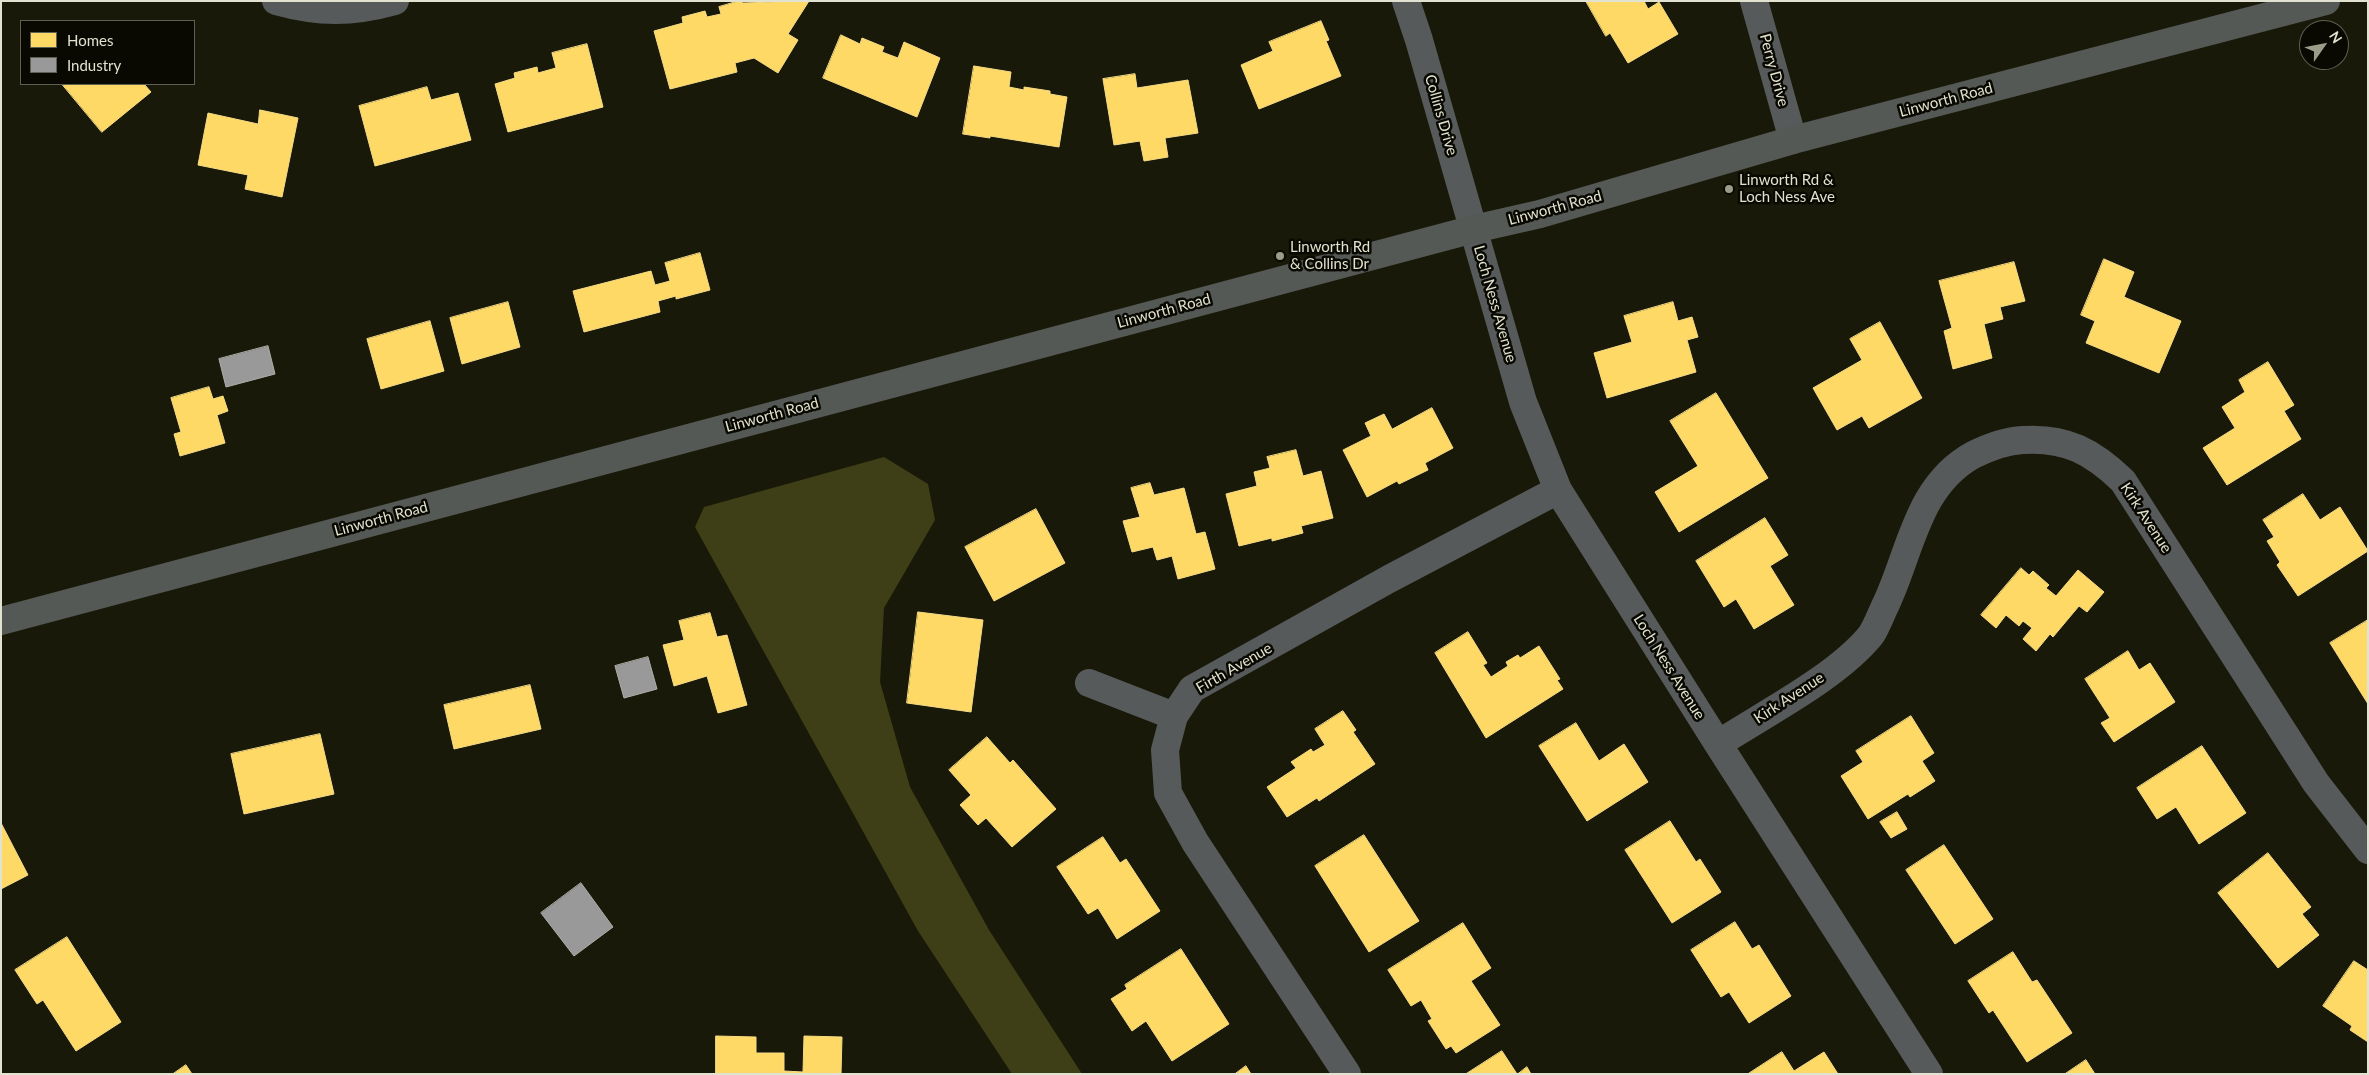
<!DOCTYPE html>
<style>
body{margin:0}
#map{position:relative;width:2369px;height:1075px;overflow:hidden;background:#191909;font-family:Lato,sans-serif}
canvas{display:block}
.frame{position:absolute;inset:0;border:2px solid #e1e2d0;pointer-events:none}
.legend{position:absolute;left:20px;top:20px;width:175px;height:65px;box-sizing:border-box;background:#090901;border:1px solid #5f6054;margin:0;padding:6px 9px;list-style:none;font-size:15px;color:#e1e2d0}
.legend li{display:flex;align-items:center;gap:10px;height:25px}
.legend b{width:25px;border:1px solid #5f6054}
.north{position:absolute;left:2299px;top:20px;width:50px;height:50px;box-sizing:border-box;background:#090901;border:1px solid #5f6054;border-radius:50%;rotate:57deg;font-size:14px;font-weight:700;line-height:20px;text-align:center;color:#e1e2d0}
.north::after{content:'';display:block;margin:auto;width:18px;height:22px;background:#9b9c8a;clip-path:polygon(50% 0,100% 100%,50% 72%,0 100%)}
</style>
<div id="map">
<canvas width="2369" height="1075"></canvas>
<div class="frame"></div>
<ul class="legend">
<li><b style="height:14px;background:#ffd966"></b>Homes</li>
<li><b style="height:14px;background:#999"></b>Industry</li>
</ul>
<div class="north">N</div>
</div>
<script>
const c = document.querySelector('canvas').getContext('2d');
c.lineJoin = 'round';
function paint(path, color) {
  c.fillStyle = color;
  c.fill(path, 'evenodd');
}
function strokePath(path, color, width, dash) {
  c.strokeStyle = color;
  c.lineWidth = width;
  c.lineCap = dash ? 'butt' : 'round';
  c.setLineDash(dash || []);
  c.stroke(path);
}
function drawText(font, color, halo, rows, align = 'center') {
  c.font = font + ' Lato,sans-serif';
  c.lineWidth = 5;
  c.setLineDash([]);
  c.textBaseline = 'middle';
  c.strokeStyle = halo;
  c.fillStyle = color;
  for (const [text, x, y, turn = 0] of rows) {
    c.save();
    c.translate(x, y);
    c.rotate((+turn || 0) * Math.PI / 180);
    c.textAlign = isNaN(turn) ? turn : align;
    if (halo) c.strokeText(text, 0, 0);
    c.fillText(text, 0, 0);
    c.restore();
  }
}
paint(new Path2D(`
 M884,457L928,484L935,520L884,608L880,682L910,787L989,930L1082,1074H1012L918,931L695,527L704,507Z`), '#3f3f17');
const homes = new Path2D(`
 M739,1L743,3L809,1L788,34L798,40L778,73L754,58L735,63L737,72L670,89L654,31L683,23L682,17L705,11L707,17L721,14L719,7Z
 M1586,1H1644L1648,9L1659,2L1678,34L1628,63L1610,33L1606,36Z
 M1321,21L1329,40L1326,41L1341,76L1259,109L1241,65L1273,51L1269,42Z
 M841,35L860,44L862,38L884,47L882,52L898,58L904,42L940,58L917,117L823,78Z
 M587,44L603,107L508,132L495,84L515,78L514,73L537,67L538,73L556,68L552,53Z
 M974,66L1011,72L1009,87L1024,90V87L1050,91V94L1067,97L1059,147L990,136V138L963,134Z
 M1135,74L1137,88L1188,80L1198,133L1165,138L1168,157L1144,161L1140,141L1114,145L1103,79Z
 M62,84H144L151,92L102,132Z
 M427,87L431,100L458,93L471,140L375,166L359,106Z
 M260,110L298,118L282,197L245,189L248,175L198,165L208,113L258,124Z
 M700,253L710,290L676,299V296L658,301L660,312L584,332L573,291L651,271L655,285L670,281L665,263Z
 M2104,259L2134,272L2124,297L2181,321L2159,373L2086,343L2095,321L2081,315Z
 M2014,262L2025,301L2000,307L2003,319L1984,324L1992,358L1953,369L1944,331L1952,328L1939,281Z
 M508,302L520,347L462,364L450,318Z
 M1673,302L1678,321L1692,317L1698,337L1687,340L1696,372L1607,398L1594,353L1632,342L1624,316Z
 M430,321L444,371L381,389L367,339Z
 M1880,322L1922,398L1869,428L1862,416L1837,430L1813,388L1862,360L1850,339Z
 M2268,362L2294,405L2284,411L2301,439L2227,485L2203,448L2235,428L2222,407L2245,392L2239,380Z
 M209,387L213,399L223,396L228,411L217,415L225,443L180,456L174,434L181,432L171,398Z
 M1716,393L1768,478L1679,532L1655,492L1698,466L1670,421Z
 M1432,408L1453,448L1425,463L1428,470L1399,484L1397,481L1367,497L1343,450L1371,436L1365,423L1384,414L1392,429Z
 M1296,450L1303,476L1321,471L1333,518L1301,526L1303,533L1272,541V538L1239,546L1226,494L1257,486L1254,472L1270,468L1267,457Z
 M1150,483L1154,495L1184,488L1196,534L1205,532L1215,569L1178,579L1172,556L1157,560L1153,547L1132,552L1123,521L1140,517L1131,488Z
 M2303,494L2320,520L2340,507L2368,551L2298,596L2277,565L2280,562L2267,541L2274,537L2263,520Z
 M1036,509L1065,563L994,601L965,547Z
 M1765,518L1788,555L1770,566L1794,605L1754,629L1736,599L1724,607L1696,561Z
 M2021,568L2029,575L2033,571L2049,585L2046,588L2056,596L2078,570L2104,592L2087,612L2079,606L2053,637L2050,634L2036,651L2023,639L2032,628L2023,621L2019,626L2006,615L1996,628L1981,615Z
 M918,612L983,620L971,712L907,703Z
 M710,613L717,637L727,635L747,705L718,713L707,676L674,686L663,645L684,640L679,621Z
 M2368,620V704L2330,643Z
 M1468,632L1487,663L1483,665L1491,677L1508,666L1506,662L1518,655L1520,658L1539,646L1560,679L1557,680L1563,689L1486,738L1435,653Z
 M2128,651L2139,670L2150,663L2175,702L2114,742L2101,723L2110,718L2085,679Z
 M530,685L541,729L454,749L444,705Z
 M1343,711L1356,730L1353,732L1375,764L1319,801L1317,798L1287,817L1267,787L1296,768L1291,762L1311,749L1313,752L1325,745L1315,729Z
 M1911,716L1934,753L1922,761L1935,781L1910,797L1908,794L1868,819L1841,776L1863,762L1856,751Z
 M1576,723L1599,761L1624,744L1648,782L1587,821L1539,746Z
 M320,734L334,794L244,814L231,754Z
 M987,737L1010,763L1013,760L1056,809L1012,847L986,818L978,825L960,805L971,795L949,770Z
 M2202,746L2246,813L2199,844L2176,807L2157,819L2137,788Z
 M1897,812L1907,829L1891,838L1880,822Z
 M1670,821L1696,862L1700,859L1721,892L1672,923L1625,850Z
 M1,823L28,875L1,889Z
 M1364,835L1419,921L1369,952L1315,866Z
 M1103,837L1120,863L1126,859L1160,911L1117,939L1098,908L1088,914L1057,867Z
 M1944,845L1993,919L1955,944L1906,870Z
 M2268,853L2311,907L2302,914L2319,935L2278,968L2218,893Z
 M1735,922L1752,949L1759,945L1791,996L1749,1023L1729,992L1721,997L1691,950Z
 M1463,923L1491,968L1471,981L1500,1025L1456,1053L1451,1046L1446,1049L1428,1021L1432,1019L1421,1000L1411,1006L1388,970Z
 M67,937L121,1022L76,1051L43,1000L37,1004L15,970Z
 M1181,949L1229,1024L1172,1061L1146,1021L1132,1031L1111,999L1127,989L1125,985Z
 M2013,952L2032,982L2037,980L2072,1033L2027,1062L1993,1010L1989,1013L1968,981Z
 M2354,961L2368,970V1042L2350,1030L2352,1026L2323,1006Z
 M716,1036L756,1037V1053H784V1071L803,1072L804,1036L842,1037L841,1074H716Z
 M1502,1051L1517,1074H1466Z
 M1782,1052L1794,1071L1824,1052L1838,1074H1748Z
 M2086,1060L2095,1074H2065Z
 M186,1065L192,1074H173Z
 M1246,1066L1251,1074H1235Z
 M1527,1067L1531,1074H1518Z`);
paint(homes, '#ffd966');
strokePath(homes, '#f6dc86', 1);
const industry = new Path2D(`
 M268,346L275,374L226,387L219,359Z
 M648,657L657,689L624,698L615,666Z
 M581,883L613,927L574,956L541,913Z`);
paint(industry, '#999');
strokePath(industry, '#afafaa', 1);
strokePath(new Path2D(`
 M276,1C319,13 352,13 395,1
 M1406,1L1419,40L1523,402L1558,490L1718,744L1929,1074
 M1754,1L1793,140
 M1089,683L1174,716
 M1718,744C1764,714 1837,677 1871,635C1877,626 1881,614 1886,604C1911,551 1917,486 1973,455C1989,447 2005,441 2023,440C2066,437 2093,452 2123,481L2316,783L2368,850
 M1347,1074L1195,842L1168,793L1165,750L1174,716L1192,689L1389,579L1558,490`), '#575a5b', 28);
strokePath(new Path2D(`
 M1,621L1474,229L1540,214L1793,140L2326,1`), '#555956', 28);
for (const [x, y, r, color] of [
 [1729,189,5,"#9b9c8a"],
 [1280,256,5,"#9b9c8a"]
]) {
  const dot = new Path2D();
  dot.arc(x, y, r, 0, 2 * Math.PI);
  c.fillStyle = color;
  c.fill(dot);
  strokePath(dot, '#090901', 2);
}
drawText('15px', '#e1e2d0', '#090901', [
 ["Perry Drive",1774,70,75],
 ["Linworth Road",1946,100,-15],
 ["Collins Drive",1441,115,74],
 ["Linworth Road",1555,208,-15],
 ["Loch Ness Avenue",1495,304,74],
 ["Linworth Road",1164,311,-15],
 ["Linworth Road",772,415,-15],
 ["Kirk Avenue",2146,518,57],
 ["Linworth Road",381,519,-15],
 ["Loch Ness Avenue",1669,667,58],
 ["Firth Avenue",1234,668,-30],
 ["Kirk Avenue",1789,698,-33]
]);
drawText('15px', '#e1e2d0', '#090901', [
 ["Linworth Rd &",1739,180],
 ["Loch Ness Ave",1739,197],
 ["Linworth Rd",1290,247],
 ["& Collins Dr",1290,264]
], 'left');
</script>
